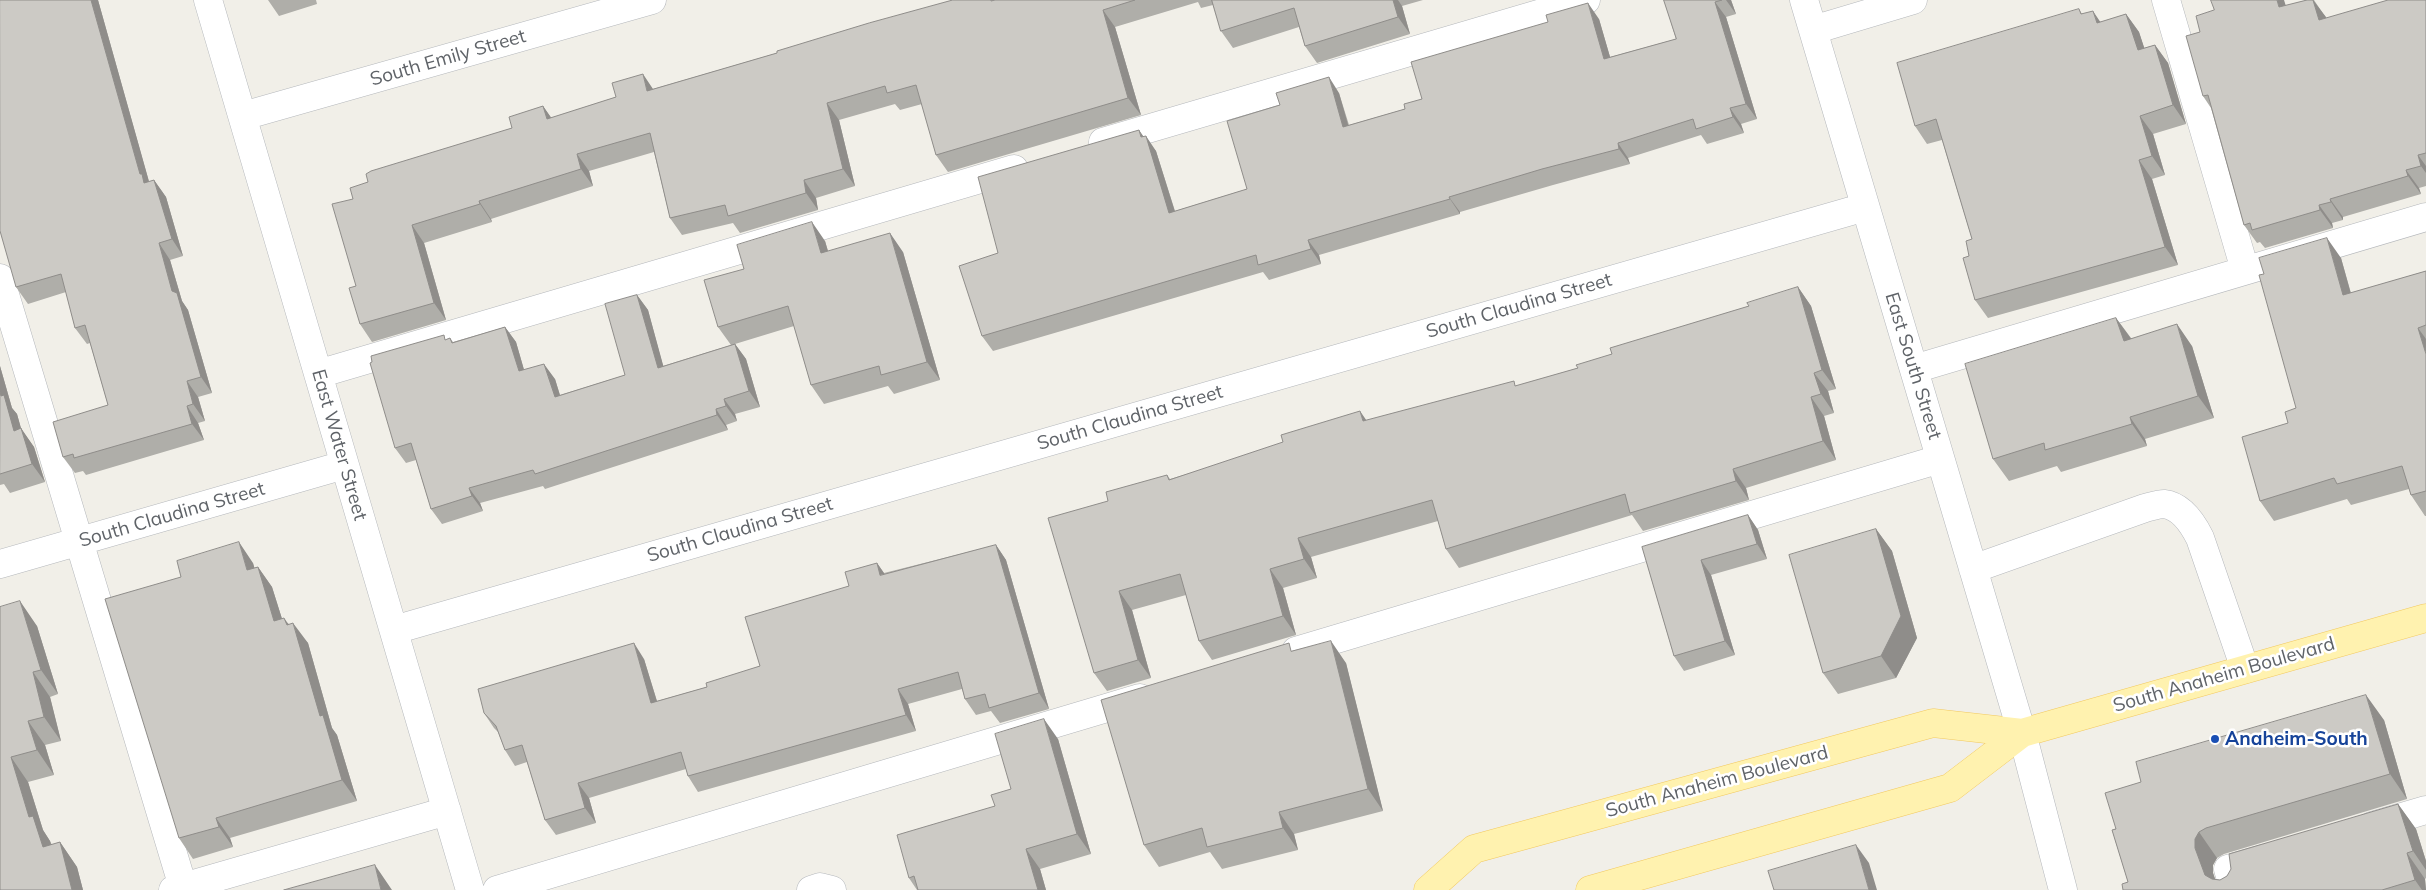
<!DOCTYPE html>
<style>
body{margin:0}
canvas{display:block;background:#f1efe8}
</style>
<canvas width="2426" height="890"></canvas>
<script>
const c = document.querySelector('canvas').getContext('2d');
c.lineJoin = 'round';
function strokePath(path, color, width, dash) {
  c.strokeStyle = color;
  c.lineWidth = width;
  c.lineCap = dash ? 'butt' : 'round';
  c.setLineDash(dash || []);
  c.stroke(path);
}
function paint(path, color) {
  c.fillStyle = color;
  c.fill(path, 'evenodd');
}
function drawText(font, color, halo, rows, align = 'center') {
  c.font = font + ' Mulish,sans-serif';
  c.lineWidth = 5;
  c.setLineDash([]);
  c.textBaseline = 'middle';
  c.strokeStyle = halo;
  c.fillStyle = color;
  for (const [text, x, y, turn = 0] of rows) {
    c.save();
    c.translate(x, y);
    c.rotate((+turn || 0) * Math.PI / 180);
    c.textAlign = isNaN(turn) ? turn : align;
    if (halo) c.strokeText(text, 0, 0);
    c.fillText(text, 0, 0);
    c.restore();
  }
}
const minor = new Path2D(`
 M208,0L470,890
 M1804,0L2022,733L2063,890
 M2166,0L2245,270
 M1813,30L1913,0
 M243,116L652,0
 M1103,142L1586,0
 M0,278L183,887
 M1914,369L2426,217
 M318,374L1014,169
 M0,564L344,465
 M1973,569L2145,508C2150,507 2158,504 2164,504C2182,506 2193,524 2200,538L2245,669
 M394,630L1865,207
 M1296,651L1940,459
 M2372,826L2426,810
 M173,890L447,811
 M497,890L1140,698
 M811,890L820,887L832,890
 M2234,890L2228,869L2266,858`);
const major = new Path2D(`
 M1428,890L1474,849L1933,723L2022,733
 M1590,890L1950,788L2022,733L2426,618`);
strokePath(minor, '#b5b8bc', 29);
strokePath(major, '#f2c960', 29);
strokePath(minor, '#fff', 28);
strokePath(major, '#fff2af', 28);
paint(new Path2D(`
 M0,0H98L149,182L154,180L166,197L183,256L170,260L182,301L188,310L212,393L198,397L205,421L198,423L204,440L86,475L83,471L75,473L63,457L108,405L90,343L87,344L75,328L66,292L28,304L16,287Z
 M268,0H316L317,4L279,16Z
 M953,0H1423L1402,6L1410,34L1317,63L1305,46L1299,27L1233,48L1221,31L1213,5L1201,8L1198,2L1115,27L1141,115L948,172L936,155L922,104L900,110L895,104L839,120L855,186L816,198L818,210L740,233L733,223L682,235L670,218L654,152L589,171L593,186L491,219L492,222L424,243L446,320L372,342L360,324L356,286L353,199L368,182L512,128L543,106L551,118L616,97L653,89L777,53Z
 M1664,0H1731L1736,14L1726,17L1757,119L1741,124L1744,133L1707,144L1701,135L1628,158L1630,164L1553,185L1460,212V214L1319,255L1321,264L1269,280L1263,272L993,351L982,336L998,253L1139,130L1143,137L1156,151L1175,211L1247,189L1339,93L1349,125L1405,109L1422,99L1599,19L1610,57L1676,39Z
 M2307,0H2314L2326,18L2426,0V186L2419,188L2421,194L2343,217V220L2332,223L2333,228L2265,248L2260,242L2257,243L2244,225L2211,108L2203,96L2286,6Z
 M2079,9L2082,14L2101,22L2126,14L2139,32L2144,48L2155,45L2168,63L2186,124L2153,134L2165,175L2152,179L2178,265L1988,318L1975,300L1969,256L1972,239L1942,140L1927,144L1915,126Z
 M825,241L828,251L903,252L940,380L894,394L888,386L824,404L811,385L794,326L735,344L746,359L760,407L735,414L737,421L726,425L728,430L545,489L543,486L480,503L483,511L442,524L431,509L416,460L406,463L395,448L447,339L450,338L453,342L505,327L516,342L524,370L555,379L560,395L625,375L637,295L648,310L663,366L731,345L718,327L744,269Z
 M2341,258L2351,293L2426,271V516H2425L2411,495L2409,489L2351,505L2347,499L2274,521L2260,501L2288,423L2296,408Z
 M1798,287L1811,306L1836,389L1828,391L1834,413L1824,416L1836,460L1746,488L1749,500L1643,531L1632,515L1459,568L1446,549L1438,521L1311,557L1317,578L1283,588L1296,635L1212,660L1199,641L1186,595L1132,610L1151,678L1107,691L1094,673L1108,501L1167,475L1170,479L1367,421L1517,386L1578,368L1612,354L1749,306Z
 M2116,318L2131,338L2192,346L2214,418L2145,439L2147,446L2061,472L2057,466L2009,481L1993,459Z
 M0,366L12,408L17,414L21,429L34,447L45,482L10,493L4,484L0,485Z
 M1748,515L1758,530L1767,559L1711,575L1735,655L1684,671L1674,656L1642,547Z
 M1876,529L1892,551L1917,638L1896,678L1838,694L1823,673Z
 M996,545L1006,560L1049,709L1000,723L991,711L976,715L965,699L962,689L908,704L916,731L698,792L688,776L686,769L589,798L596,823L556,835L545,820L527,762L515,766L505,750L498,732L494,728L484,713L644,659L657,701L707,687L760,666L849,586L877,563L884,573Z
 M253,563L254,568L258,567L272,587L282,619L289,624L308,643L332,728L337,735L357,801L230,838L233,847L193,859L179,838Z
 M0,607L37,626L58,694L50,697L61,741L45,745L54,775L28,782L43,830L50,841L52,845L60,842L77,867L83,890H0Z
 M1294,650L1346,663L1383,811L1294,834L1298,850L1222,869L1210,852L1159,867L1144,845Z
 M2384,720L2407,799L2224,854L2217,858L2213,865V873L2215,879L2220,880L2398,804L2416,829L2426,861V878L2425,879L2426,890H2123L2128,882L2112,830Z
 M1058,739L1091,854L1040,869L1046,890H917L909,878L995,806Z`), '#afaea9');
paint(new Path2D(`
 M91,0H98L150,185L144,183L140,174Z
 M1393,0H1398L1402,6L1410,34L1398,17Z
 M1726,0H1731L1736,14Z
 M2277,0H2284L2292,25L2279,7Z
 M2313,0L2326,17L2331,38L2319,20Z
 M1715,2L1726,17L1757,119L1746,104Z
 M1588,3L1599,19L1615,74L1604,59Z
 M1103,10L1115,27L1141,115L1128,98Z
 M2093,11L2105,29L2097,23Z
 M2126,14L2139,32L2151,68L2138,50Z
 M2155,45L2168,63L2186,124L2173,105Z
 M643,74L655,92L647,91Z
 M1329,77L1339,93L1353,142L1343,127Z
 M827,103L839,120L855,186L843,169Z
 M543,106L555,123L547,119Z
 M1730,108L1741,124L1744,133L1733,117Z
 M2140,116L2153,134L2165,175L2152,156Z
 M1139,130L1148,143L1146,136L1156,151L1180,228L1169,213Z
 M1618,143L1628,158L1630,164L1619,149Z
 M577,154L589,171L593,186L581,169Z
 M2418,155L2426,166V173L2421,166Z
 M2139,160L2152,179L2178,265L2165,247Z
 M2406,170L2419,188L2421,194L2408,176Z
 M154,180L166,197L183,256L172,239Z
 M804,180L816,198L818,210L806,193Z
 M1449,197L1460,212V214L1450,199Z
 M2330,199L2343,217V220L2331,202Z
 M479,201L491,219L492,222L480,204Z
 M2319,205L2332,223L2333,228L2320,210Z
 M812,222L825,241L834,272L821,253Z
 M412,225L424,243L446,320L434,303Z
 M890,233L903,252L940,380L927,362Z
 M2327,238L2341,258L2357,316L2343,295Z
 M1308,240L1319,255L1321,264L1311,249Z
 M159,243L170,260L182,301L188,310L212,393L201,377L172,291Z
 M1798,287L1811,306L1836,389L1822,370Z
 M637,295L648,310L668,383L658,368Z
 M2116,318L2132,340L2124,341Z
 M2177,324L2192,346L2214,418L2198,396Z
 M505,327L516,342L529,387L519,371Z
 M2418,328L2426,339V354Z
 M735,344L746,359L760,407L749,391Z
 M544,364L555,379L565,412L555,397Z
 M0,366L12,408L17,414L27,449L14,431L1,396L0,392Z
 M1814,373L1828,391L1834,413L1821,394Z
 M187,381L198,397L205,421L193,404Z
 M1811,397L1824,416L1836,460L1823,441Z
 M724,399L735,414L737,421L726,406Z
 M187,406L198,423L204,440L192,424Z
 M716,409L726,425L728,430L717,415Z
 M1360,411L1373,430L1363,421Z
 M2130,417L2145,439L2147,446L2132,424Z
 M21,428L34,447L45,482L32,464Z
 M1733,469L1746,488L1749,500L1736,481Z
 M469,488L480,503L483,511L472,496Z
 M1748,515L1758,530L1767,559L1757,544Z
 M1876,529L1892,551L1917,638L1896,678L1881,656Z
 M1298,538L1311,557L1317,578L1304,559Z
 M239,542L253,563L261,590L247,570Z
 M996,545L1006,560L1049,709L1039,693Z
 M1701,560L1711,575L1735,655L1725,641Z
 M877,563L888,579L880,575Z
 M258,567L272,587L289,641L274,621Z
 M1270,569L1283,588L1296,635L1283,616Z
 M1119,591L1132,610L1151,678L1138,660Z
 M20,601L37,626L58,694L41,670Z
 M284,618L297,636L293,623L308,643L332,728L337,735L357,801L342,780L320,716Z
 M1331,641L1346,663L1383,811L1368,789Z
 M634,643L644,659L662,718L651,703Z
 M33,672L50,697L61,741L44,717Z
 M898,689L908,704L916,731L906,715Z
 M2366,695L2384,720L2407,799L2390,774Z
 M1044,719L1058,739L1091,854L1077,834Z
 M28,721L45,745L54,775L37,750Z
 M11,757L28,782L43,830L50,841L60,872L43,847L29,817Z
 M578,783L589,798L596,823L585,808Z
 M2398,804L2416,829L2426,861V870L2413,851Z
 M1279,812L1294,834L1298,850L1283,828Z
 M216,818L230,838L233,847L219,827Z
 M2199,832L2217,858L2213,865V873L2219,890L2205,875L2195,848V839Z
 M60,842L77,867L83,890H72Z
 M1856,845L1869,863L1877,890H1869Z
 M1026,849L1040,869L1046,890H1038Z
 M2407,853L2425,879L2426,890H2422L2415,880Z
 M375,865L392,890H381Z`), '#8f8d8a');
const building = new Path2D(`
 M0,0H91L140,174H142L144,183L154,180L172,239L159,243L172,291L177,293L201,377L187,381L193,404L187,406L192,424L74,458L73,454L63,457L53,422L108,405L85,325L75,328L61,274L16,287L0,231Z
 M953,0H991V1L995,0H1135L1103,10L1128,98L936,155L916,85L887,93L885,86L827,103L843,169L804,180L806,193L728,216L725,205L670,218L650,133L577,154L581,169L479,201L480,204L412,225L434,303L360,324L349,288L356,286L332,204L353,199L350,188L368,182L366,174L371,171L512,128L509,117L543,106L547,119L616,97L612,83L643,74L647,91L777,53V51L869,23Z
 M1212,0H1393L1398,17L1305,46L1294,8L1221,31Z
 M1664,0H1722L1715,2L1746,104L1730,108L1733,117L1696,129L1693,119L1618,143L1619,149L1542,169L1449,197L1450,199L1308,240L1311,249L1258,265L1256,255L982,336L959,266L998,253L978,177L1139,130L1141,137L1146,136L1169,213L1247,189L1227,121L1280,105L1276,93L1329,77L1343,127L1405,109L1404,104L1422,99L1411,62L1548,22L1546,15L1588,3L1604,59L1676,39Z
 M2211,0H2277L2279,7L2307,0H2313L2319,20L2388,0H2426V153L2418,155L2421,166L2406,170L2408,176L2330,199L2331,202L2319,205L2320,210L2252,230L2250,223L2244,225L2208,95L2203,96L2186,36L2200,32L2196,16L2214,10Z
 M2079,9L2081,14L2093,11L2097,23L2126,14L2138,50L2155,45L2173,105L2140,116L2152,156L2139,160L2165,247L1975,300L1963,258L1969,256L1966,241L1972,239L1936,119L1915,126L1897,63Z
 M812,222L821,253L890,233L927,362L881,375L879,366L811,385L788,306L718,327L704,280L744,269L737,245Z
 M2327,238L2343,295L2426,271V325L2418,328L2426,354V491L2411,495L2402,466L2337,484L2334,478L2260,501L2242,437L2288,423L2285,412L2296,408L2259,275L2264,274L2259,258Z
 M1798,287L1822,370L1814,373L1821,394L1811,397L1823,441L1733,469L1736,481L1630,513L1625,494L1446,549L1432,500L1298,538L1304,559L1270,569L1283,616L1199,641L1180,574L1119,591L1138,660L1094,673L1048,518L1108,501L1106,492L1167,475L1169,480L1283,442L1281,435L1360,411L1363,421L1514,381L1515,386L1578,368L1576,365L1612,354L1610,348L1749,306L1747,303Z
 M637,295L658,368L735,344L749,391L724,399L726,406L716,409L717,415L535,474L533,470L469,488L472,496L431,509L411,443L395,448L370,363L372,362L371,356L444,335L445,340L450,338L452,343L505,327L519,371L544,364L555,397L625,375L605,304Z
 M2116,318L2124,341L2177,324L2198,396L2130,417L2132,424L2045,450L2044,443L1993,459L1965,364Z
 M0,392L1,396L4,395L14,431L21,428L32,464L0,474Z
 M1748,515L1757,544L1701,560L1725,641L1674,656L1642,547Z
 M1876,529L1901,616L1881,656L1823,673L1789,555Z
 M239,542L247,570L258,567L274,621L284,618L287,625L293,623L320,716L323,715L342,780L216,818L219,827L179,838L105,599L181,577L177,561Z
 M996,545L1039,693L989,708L985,694L965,699L958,672L898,689L906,715L688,776L681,752L578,783L585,808L545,820L522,745L505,750L496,726L484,713L478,689L634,643L651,703L707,687L706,683L760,666L745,617L849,586L845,572L877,563L880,575Z
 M20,601L41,670L33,672L44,717L28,721L37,750L11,757L29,817L33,816L43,847L60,842L72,890H0V607Z
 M1331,641L1368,789L1279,812L1283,828L1207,847L1202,828L1144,845L1101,700L1289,643L1291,651Z
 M2366,695L2390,774L2206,828L2199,832L2195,839V848L2205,875L2212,879L2220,880L2227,876L2231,869L2229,854L2398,804L2413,851L2407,853L2415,880L2382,890H2123L2122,884L2128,882L2112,830L2116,829L2105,793L2141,782L2136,762Z
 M1044,719L1077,834L1026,849L1038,890H918L914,876L909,878L897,835L995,806L991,795L1011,789L995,734Z
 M1856,845L1869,890H1774L1768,871Z
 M375,865L381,890H284Z`);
paint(building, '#cccac5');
strokePath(building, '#8f8d8a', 1);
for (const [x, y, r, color] of [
 [2215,739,5,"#1a4fb4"]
]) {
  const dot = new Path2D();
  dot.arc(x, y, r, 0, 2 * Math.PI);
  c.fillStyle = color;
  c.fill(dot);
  strokePath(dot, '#fff', 2);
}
drawText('19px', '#5f6368', '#fff', [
 ["South Emily Street",448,58,-16],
 ["South Claudina Street",1519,306,-16],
 ["East South Street",1913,366,73],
 ["South Claudina Street",1130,418,-16],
 ["East Water Street",339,445,74],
 ["South Claudina Street",172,515,-16],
 ["South Claudina Street",740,530,-16],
 ["South Anaheim Boulevard",2224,675,-16],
 ["South Anaheim Boulevard",1717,782,-15]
]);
drawText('bold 19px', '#164399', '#fff', [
 ["Anaheim-South",2225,739]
], 'left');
</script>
